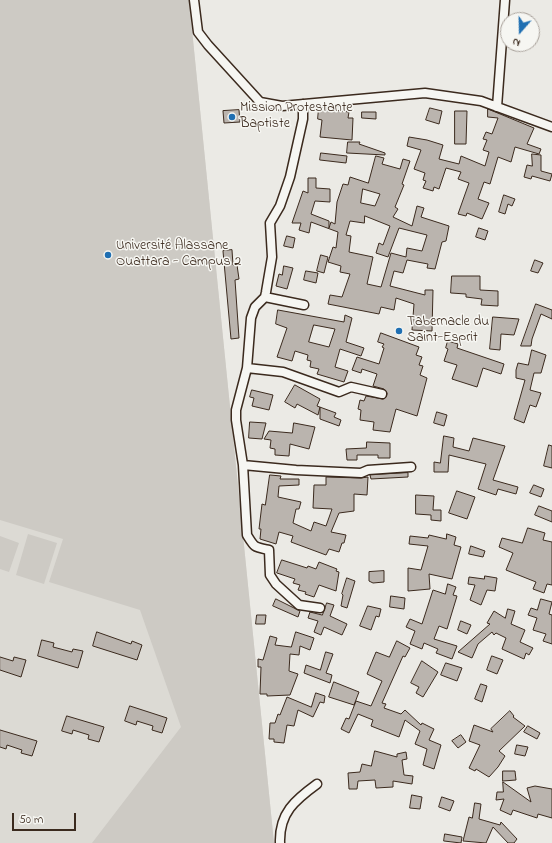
<!DOCTYPE html>
<meta charset="utf-8">
<style>
body{margin:0}
#map{position:relative;width:552px;height:843px;overflow:hidden;background:#ebeae5;font-family:"Indie Flower",sans-serif}
canvas{display:block}
.north{position:absolute;left:500px;top:12px;width:40px;height:40px;box-sizing:border-box;background:#f6f6f2;border:1px solid #aba49d;border-radius:50%;rotate:200deg;font-size:11px;font-weight:700;line-height:16px;text-align:center;color:#3b2a1e}
.north::after{content:'';display:block;margin:auto;width:14px;height:18px;background:#1f6fb2;clip-path:polygon(50% 0,100% 100%,50% 72%,0 100%)}
.scale{position:absolute;left:12px;top:813px;width:64px;height:18px;box-sizing:border-box;border:2px solid #3b2a1e;border-top:0;padding-left:5px;font-size:12px;line-height:14px;white-space:nowrap;color:#3b2a1e;-webkit-text-stroke:3px #f6f6f2;paint-order:stroke}
</style>
<div id="map">
<canvas width="552" height="843"></canvas>
<div class="north">N</div>
<div class="scale">50 m</div>
</div>
<script>
const c = document.querySelector('canvas').getContext('2d');
c.lineJoin = 'round';
function paint(path, color) {
  c.fillStyle = color;
  c.fill(path, 'evenodd');
}
function strokePath(path, color, width, dash) {
  c.strokeStyle = color;
  c.lineWidth = width;
  c.lineCap = dash ? 'butt' : 'round';
  c.setLineDash(dash || []);
  c.stroke(path);
}
function drawText(font, color, halo, rows, align = 'center') {
  c.font = font + ' "Indie Flower",sans-serif';
  c.lineWidth = 3;
  c.setLineDash([]);
  c.textBaseline = 'middle';
  c.strokeStyle = halo;
  c.fillStyle = color;
  for (const [text, x, y, turn = 0] of rows) {
    c.save();
    c.translate(x, y);
    c.rotate((+turn || 0) * Math.PI / 180);
    c.textAlign = isNaN(turn) ? turn : align;
    if (halo) c.strokeText(text, 0, 0);
    c.fillText(text, 0, 0);
    c.restore();
  }
}
paint(new Path2D(`
 M0,0H189L274,843H0Z`), '#dcdad4');
paint(new Path2D(`
 M0,0H189L274,843H92L181,727L140,610L49,582L63,539L0,520Z
 M28,534L57,543L44,584L16,575Z
 M0,536L19,543L9,572L0,569Z`), '#cdcac4');
const building = new Path2D(`
 M319,108L349,112L348,118H353L352,140L320,137L322,120L318,119Z
 M430,108L442,111L439,124L426,120Z
 M488,109L534,128L527,144L541,149L539,154L515,147L511,162L498,157L490,184L484,182L478,199L489,203L482,219L467,213L466,216L458,214L469,183L458,179L461,172L446,168L439,189L434,187L433,191L423,188L426,181L423,180L425,173L414,169L421,150L407,146L409,137L427,140L443,145L439,159L459,164L461,156L485,166L489,152L483,150L487,140L483,139L486,132L492,134L498,118L488,117Z
 M239,110L240,122L224,123L223,111Z
 M455,111H467L466,144H455Z
 M362,112H376V119L362,118Z
 M348,142H360L359,144L385,153V155L347,153Z
 M321,153L347,156L346,163L320,160Z
 M532,154L541,155V171L552,174L550,181L532,176L531,179L524,177L527,165L532,166Z
 M376,156L384,158L382,164L400,169L403,159L410,161L402,184L404,185L395,207L398,209L393,217L412,226L417,206L424,208L421,217L449,226L446,241L442,242L435,269L427,268L428,264L407,260L403,273L394,271L390,286L425,295V290H433L432,331L412,330L414,304L396,298L394,310L381,307L379,314L328,304L330,295L342,297L350,274L340,272L341,266L328,262L333,247L336,248L338,232L311,222L309,233L299,230L301,223H292L303,191L308,193V178H316V188L330,189V202L315,201L311,214L329,221V228L331,222L335,224L337,202L343,184L348,185L350,177L368,183ZM363,189L380,194L375,206L361,203ZM365,216L390,226L383,245L379,243L376,253L388,257L399,228L427,235L422,251L407,248L406,257L391,253L381,287L367,284L373,257L349,252L351,236L346,235L350,221L364,223Z
 M504,195L515,199L512,206L508,204L505,214L499,212Z
 M479,228L488,231L485,240L476,237Z
 M287,236L295,238L293,248L284,246Z
 M232,250L233,265H237L239,279L235,280L239,338L231,339L223,251Z
 M321,255L328,257L324,273L317,271Z
 M535,260L543,263L538,273L531,271Z
 M284,266L293,268L287,289L276,286L279,274L282,275Z
 M306,271L318,273L316,283L304,280Z
 M452,276H480V290L498,291V306L481,305L482,299L466,297V294L451,293Z
 M536,304L552,310V319L541,314L532,339L531,346H521Z
 M278,310L344,322L345,315L352,318L346,342L364,348L361,356L340,349L335,367L348,371L344,382L317,374L319,369L310,367L311,361L307,360L308,355L295,351L292,361L277,357L287,328L276,324ZM314,325L335,329L329,347L309,342Z
 M493,317L519,319L514,335L501,334L500,350L490,349Z
 M381,333L419,347L416,355L422,357L419,365L423,366L420,375L427,378L417,416L396,409L390,432L373,430L374,422L360,420L361,410L358,409L360,400L364,401L366,396L383,399L386,397L387,393L384,389L373,386L377,374L362,369L361,373L352,370L357,357L379,364L384,348L382,347L384,344L378,342Z
 M448,341L458,344L457,348L504,364L501,374L483,368L477,387L452,379L457,365L444,361L448,349L446,348Z
 M532,350L546,355L541,373H534L530,390L541,393L536,407L530,405L524,423L514,419L525,380L516,378V370L518,363L528,365Z
 M295,385L320,399L317,406L336,413L334,417L341,420L339,426L320,419V407L318,415L297,404L295,408L285,402Z
 M252,390L273,395L269,410L252,406L254,398L250,397Z
 M437,412L447,415L444,426L434,423Z
 M250,422L266,423L262,439L249,438Z
 M294,423L315,427L309,449L290,444L289,456L275,455V449L270,448L271,440L264,439L269,431L292,433Z
 M444,436L454,438L453,447L469,451L473,438L505,446L493,480L518,487L516,494L498,489L496,495L478,489L486,464L449,455L448,472H434V462L440,463Z
 M367,442L390,443V458H378V455H357V460H347L346,449L366,448Z
 M549,445L552,446V468L544,466Z
 M408,473V477L371,479L370,475Z
 M270,475L281,476L280,479H299V485L279,486L278,497L301,502L299,509H296L293,523L311,531L314,522L326,526L332,509L313,508L314,485H326V477L361,478L368,477L367,495L354,494V511L339,513L331,532L346,535L344,543H342L339,552L329,549L326,555L291,542L293,536L279,532L276,544L260,539L261,529H259L262,504L265,505Z
 M534,485L544,489L541,497L530,493Z
 M457,491L475,497L467,519L449,513Z
 M416,495L434,496L433,510H441V521L431,520V515L416,514Z
 M539,506L552,511V522L535,515Z
 M528,528L545,533L543,540L552,542V585L547,584L544,593L533,589L536,582L506,570L513,553L499,547L502,538L522,543Z
 M447,534L456,537L454,545L461,547L452,579L429,574L430,589L408,591V568L421,570L428,546L409,544L410,536L428,538L429,535L446,539Z
 M471,546L485,551L483,557L469,554Z
 M282,560L307,568L308,566L316,569L319,562L337,569L336,571L339,572L336,591L319,585L314,597L305,594L306,592L298,590L300,585L293,583L295,579L277,573Z
 M384,571V582L373,583L369,581V572Z
 M485,576L497,578L495,591L487,590L481,605L470,600L475,585L468,584L469,577L484,579Z
 M347,578L355,581L347,608L341,606L343,595L342,594Z
 M448,584L456,587L453,595L457,596L447,629L439,626L434,639L457,646L452,659L436,653L438,649L424,643L422,649L410,644L415,631L406,627L410,619L422,624L433,590L445,594Z
 M391,596L405,598L404,609L390,607Z
 M276,599L300,611L298,617L273,606Z
 M541,599L552,602L549,614L552,615V644L543,641L546,634L533,630L537,618L528,615L531,608L537,610Z
 M327,603L334,605L330,616L347,624L342,635L324,627L321,635L314,632L318,621L308,618L310,612L322,615Z
 M368,606L381,609L379,617L376,616L371,630L360,626Z
 M508,609L515,611L511,624L525,630L520,642L533,648L529,655L526,653L524,659L502,649L506,638L496,633L494,635L492,632L478,644L472,658L458,652L490,624L487,623L494,611L505,618Z
 M257,615H266L265,624H256Z
 M461,621L471,625L467,634L458,630Z
 M97,632L131,644L132,641L142,645L137,660L93,646Z
 M296,632L314,638L310,650L300,646L299,655L290,654L289,671L298,674L290,695L267,696V694H260L261,667H258V659L263,660L270,636L277,638L275,645L291,647Z
 M42,640L54,643L53,647L72,652L73,649L83,651L78,668L38,656Z
 M397,641L410,648L405,657L403,656L382,703L386,704L384,708L401,714L405,710L421,725L422,723L434,729L429,740L441,745L434,769L423,765L427,749L415,744L420,731L405,720L399,737L371,726L373,720L358,714L349,733L341,729L346,718L349,719L356,701L371,706L382,681L367,674L376,652L389,657Z
 M326,652L333,654L326,673L332,675L330,683L304,673L306,665L320,670Z
 M492,656L503,660L497,674L487,670Z
 M0,657L13,661L14,657L26,660L21,677L0,670Z
 M422,661L438,672L423,697L416,693L419,687L411,683Z
 M446,663L462,668L457,681L441,675Z
 M334,682L359,692L354,705L329,697Z
 M481,684L487,686L482,702L475,699Z
 M316,693L325,696L324,703L320,702L313,717L298,710L294,726L287,725L284,743L274,742V739H269L270,723H275L278,714L280,715L287,697L311,707Z
 M130,706L167,718L162,733L152,730L153,726L137,721L136,725L125,721Z
 M510,711L514,716L513,717L525,726L499,751L505,756L498,767L489,777L476,769L475,771L469,768L480,745L469,741L474,725L493,732L491,729Z
 M67,716L104,727L99,742L88,739L89,735L73,730L72,734L62,731Z
 M528,726L540,733L537,739L524,732Z
 M0,730L37,741L32,756L21,753L22,750L7,745L6,749L0,747Z
 M461,735L466,742L458,748L452,741Z
 M517,745L528,747L525,756L515,754Z
 M375,751L397,757V754L406,752L407,759L402,760L404,775L413,776L412,784L393,781V787L376,788L375,780L358,781L357,789H349L348,773L360,772L362,764L371,766Z
 M503,771H515L516,780L503,781Z
 M503,782L531,802L527,788L535,786L552,789V818L538,814L537,818L513,810L511,815L500,810L504,799L496,800L497,792H503Z
 M412,795L422,797L420,809L410,808Z
 M442,797L454,801L450,811L439,807Z
 M475,803L481,804L479,819L500,825L501,822L517,839L514,843H508L493,827L486,843L463,841L469,817L472,818Z
 M445,834L462,837L461,843L444,841Z`);
paint(building, '#bab4ae');
strokePath(building, '#3b2a1e', 1);
const minor = new Path2D(`
 M194,0L198,32L208,45L260,102L282,106L425,93L481,101L552,127
 M303,104V119L290,177L280,206L270,223L272,257L266,292L265,297L255,307L251,318L247,368L236,410V420L243,465L247,535C255,548 254,547 269,550L270,575L276,584L299,605L320,608
 M497,107L505,0
 M265,297L304,305
 M247,368L283,372L339,392L351,387L382,394
 M243,465L296,470L361,473L368,470L411,467
 M280,843C279,813 295,800 317,784`);
strokePath(minor, '#3b2a1e', 11);
strokePath(minor, '#f6f6f2', 8);
for (const [x, y, r, color] of [
 [232,117,4,"#1f6fb2"],
 [108,255,4,"#1f6fb2"],
 [399,331,4,"#1f6fb2"]
]) {
  const dot = new Path2D();
  dot.arc(x, y, r, 0, 2 * Math.PI);
  c.fillStyle = color;
  c.fill(dot);
  strokePath(dot, '#f6f6f2', 1.5);
}
drawText('14px', '#3b2a1e', '#f6f6f2', [
 ["Mission Protestante",240,109],
 ["Baptiste",240,125],
 ["Université Alassane",116,247],
 ["Ouattara - Campus 2",116,263],
 ["Tabernacle du",407,323],
 ["Saint-Esprit",407,339]
], 'left');
</script>
